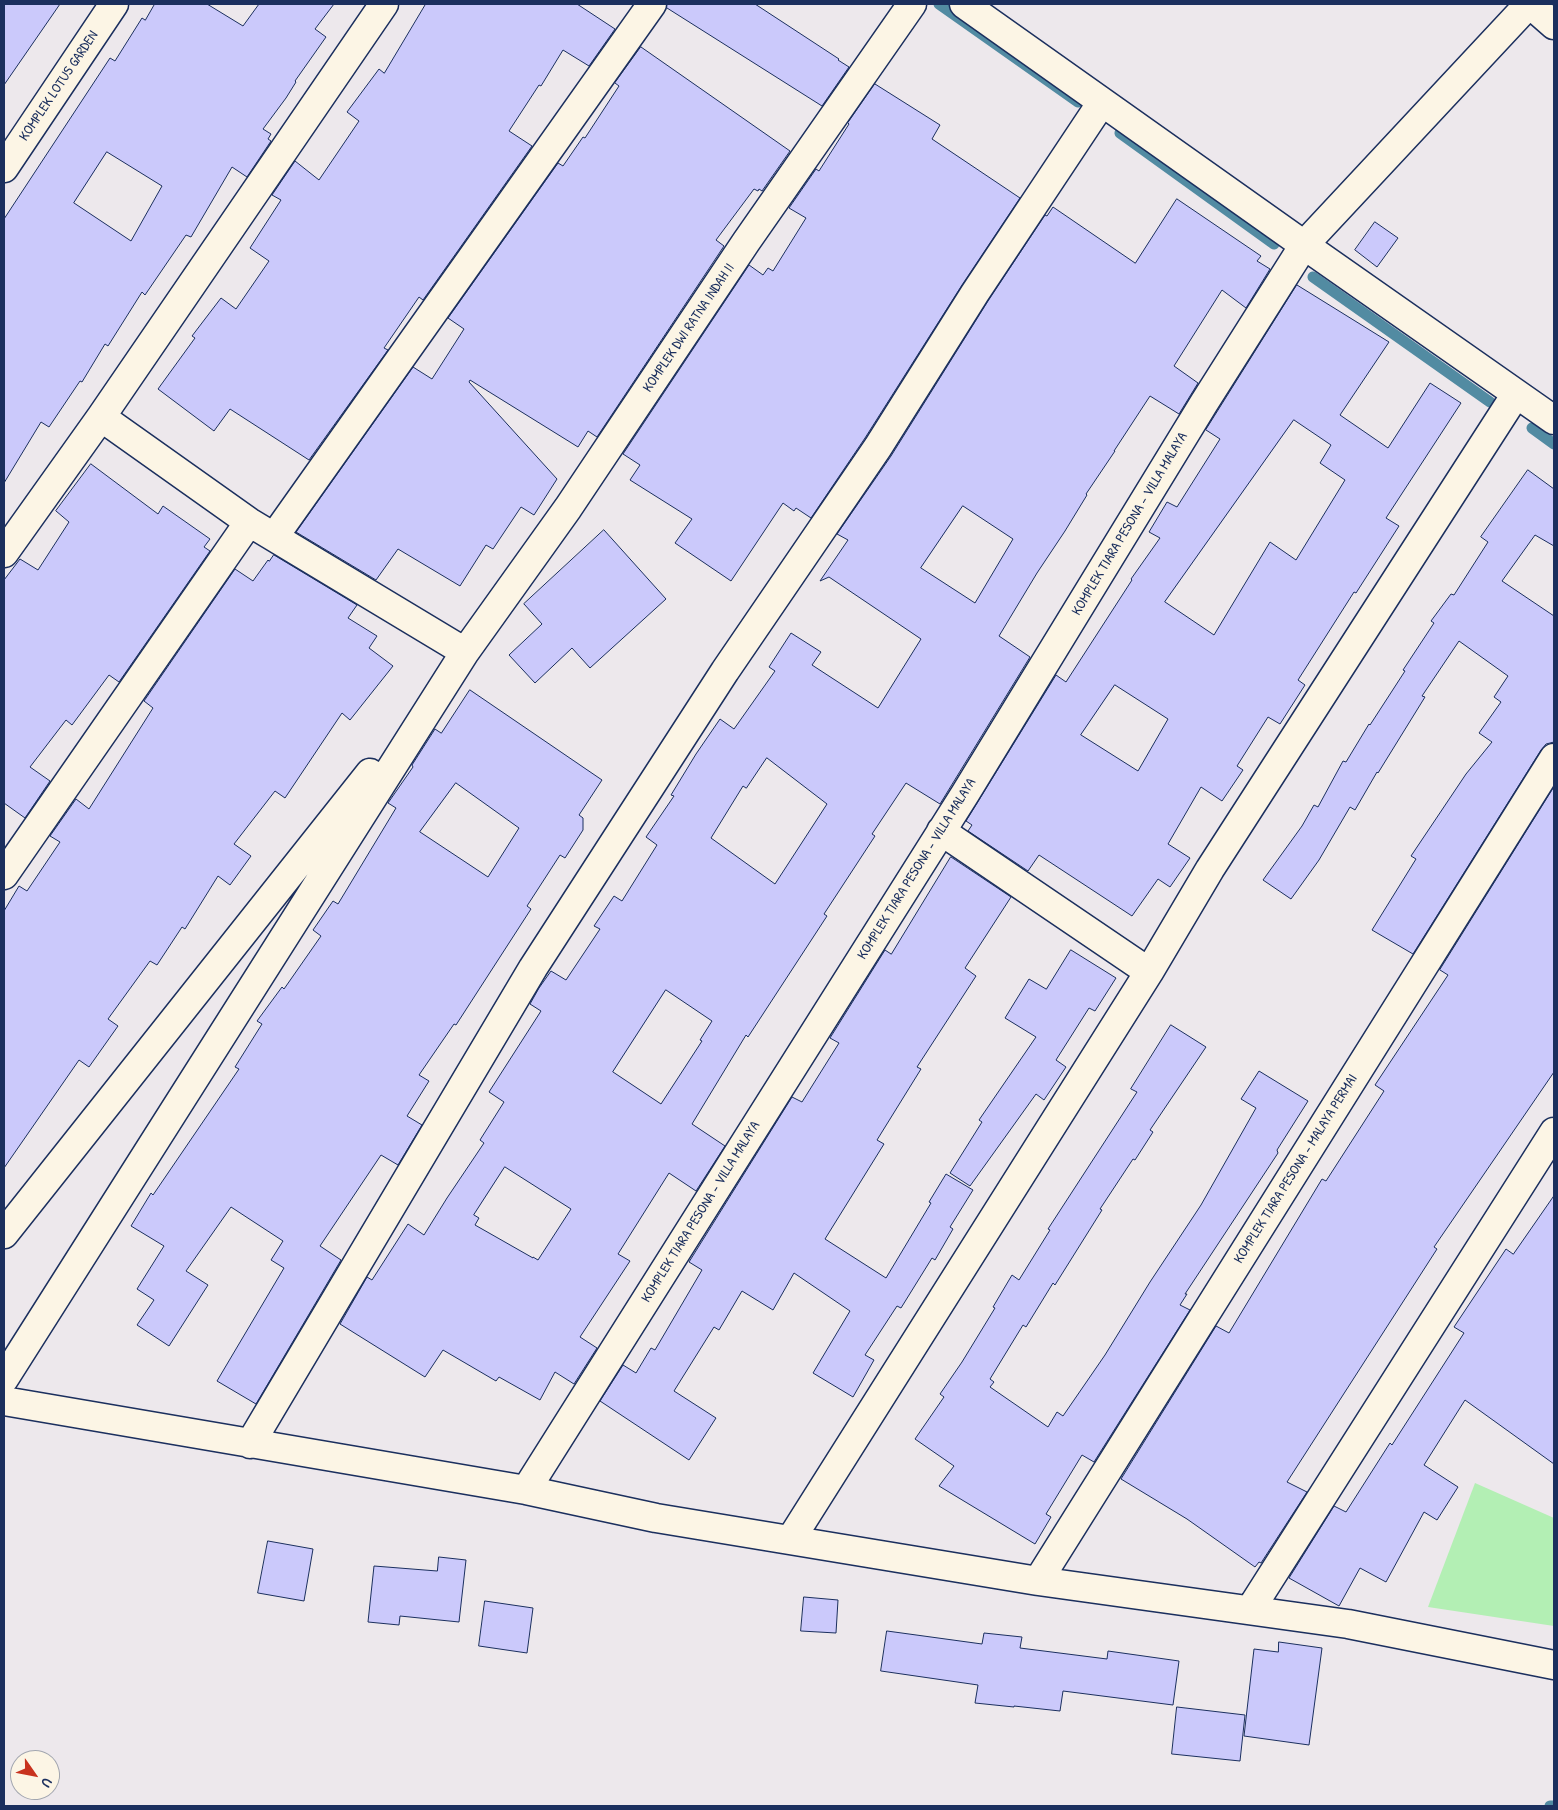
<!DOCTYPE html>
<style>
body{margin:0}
#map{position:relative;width:1558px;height:1810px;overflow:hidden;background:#ede8ec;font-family:"Patrick Hand",sans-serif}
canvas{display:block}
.frame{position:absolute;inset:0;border:5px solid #1b2f5e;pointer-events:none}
.north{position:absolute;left:10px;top:1750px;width:50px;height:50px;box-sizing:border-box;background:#fcf5e5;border:1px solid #a2a6af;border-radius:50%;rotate:123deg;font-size:14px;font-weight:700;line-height:20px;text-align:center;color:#1b2f5e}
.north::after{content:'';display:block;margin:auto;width:18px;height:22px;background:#c8321e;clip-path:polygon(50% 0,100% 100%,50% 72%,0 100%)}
</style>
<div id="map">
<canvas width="1558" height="1810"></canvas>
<div class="frame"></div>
<div class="north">U</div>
</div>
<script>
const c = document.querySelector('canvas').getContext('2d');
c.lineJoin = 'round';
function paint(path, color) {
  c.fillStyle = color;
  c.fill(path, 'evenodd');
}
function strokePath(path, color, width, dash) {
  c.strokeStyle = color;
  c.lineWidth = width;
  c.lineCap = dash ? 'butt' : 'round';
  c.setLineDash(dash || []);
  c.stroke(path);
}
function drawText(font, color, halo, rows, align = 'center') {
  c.font = font + ' "Patrick Hand",sans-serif';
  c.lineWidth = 4.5;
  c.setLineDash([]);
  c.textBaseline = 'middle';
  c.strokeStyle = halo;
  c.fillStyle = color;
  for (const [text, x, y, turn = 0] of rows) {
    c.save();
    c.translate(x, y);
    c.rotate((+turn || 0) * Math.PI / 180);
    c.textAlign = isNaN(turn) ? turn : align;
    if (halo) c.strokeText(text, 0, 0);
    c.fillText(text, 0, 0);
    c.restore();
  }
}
paint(new Path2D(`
 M1475,1483L1554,1518V1626L1428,1607Z`), '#b3efb4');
strokePath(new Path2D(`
 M939,4L1078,102
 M1120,133L1274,244
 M1313,277L1490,402
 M1532,428L1554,444
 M1550,1806H1554`), '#528ba2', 11);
const building = new Path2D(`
 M4,4H60L4,85Z
 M155,4H207L243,26L259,4H334L315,29L326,37L295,81L296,82L286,98L263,129L271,134L268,139L271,141L247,177L232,167L191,237L186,235L145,295L142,292L108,346L105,344L82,382L80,381L49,427L41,422L4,483V219L110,58L115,61L142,18L145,20ZM107,152L162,186L131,241L74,203Z
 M426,4H577L615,29L589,66L563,50L541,86L539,85L509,131L532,146L423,300L419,297L384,348L388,350L309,460L230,409L214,431L158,389L195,338L192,336L221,298L236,309L269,261L250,248L281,200L272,195L295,161L319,180L359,121L347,112L379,69L384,73Z
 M667,4H755L839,59L838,60L849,67L822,106L667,8Z
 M641,47L790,151L762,191L759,189L758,191L754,189L716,240L724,246L597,437L588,431L578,447L470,380L469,382L557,479L534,515L521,507L493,549L486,545L460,586L398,549L376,580L296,532L413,367L432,379L464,329L448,318L558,163L563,166L583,137L585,138L619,86L615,83Z
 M875,84L940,125L932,139L1020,198L962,285L865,438L811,518L796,508L794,511L783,503L731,581L675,543L692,519L630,480L640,465L623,454L749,265L763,275L768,268L773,271L806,218L789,208L816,169L819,171L849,124L848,123Z
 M1177,199L1261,256L1257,261L1270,269L1246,308L1222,290L1174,366L1198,383L1179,414L1150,396L1114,451H1115L1086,494L1087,495L1065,531L1037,573L999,636L1030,657L940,804L906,783L872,834L875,836L824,914L827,916L748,1037L746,1035L692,1124L725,1146L696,1191L669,1173L618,1254L630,1261L580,1337L597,1348L574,1384L555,1372L540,1400L499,1377L496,1381L443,1350L425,1377L340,1324L367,1277L372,1280L408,1224L424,1235L447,1198L484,1143L480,1140L504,1102L489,1092L541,1011L530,1004L539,988L551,971L566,980L600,929L594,926L614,896L622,901L657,845L646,837L674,796L671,795L696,754L720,719L734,729L775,671L769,667L791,633L821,652L812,665L878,708L921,639L829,577L820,581L848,540L837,534L891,456L988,301L1045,215L1047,216L1053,207L1135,263ZM963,506L1013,539L975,603L921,568ZM767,758L827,804L775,884L711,838L743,786L746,788ZM666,990L712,1021L700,1040L702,1041L661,1104L613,1072ZM505,1167L571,1209L538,1260L533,1257V1258L475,1225L479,1218L474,1215Z
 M1375,222L1398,238L1377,267L1355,250Z
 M1297,285L1389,342L1340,415L1388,448L1430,383L1461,403L1386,518L1399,526L1356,593L1354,592L1298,680L1305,685L1280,724L1268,717L1237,766L1243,770L1222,801L1201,787L1168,844L1190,858L1170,887L1158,879L1132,916L1039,855L1028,871L968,831L972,825L966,821L1056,675L1066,682L1132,580L1131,579L1160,538L1149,532L1167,502L1177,507L1220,439L1206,430ZM1294,420L1331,445L1320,463L1345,480L1296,560L1270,542L1214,635L1165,602ZM1115,685L1168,719L1138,771L1081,735Z
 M91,464L158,514L163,506L210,539L204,547L210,551L119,682L109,675L72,725L66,720L30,767L50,781L25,818L4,803V580L20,559L38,570L69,522L56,511Z
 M1528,470L1554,489V546L1535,535L1502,581L1554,616V742L1546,744L1541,750L1413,954L1372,930L1416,859L1411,856L1466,774L1492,742L1479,733L1501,702L1494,697L1508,676L1459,641L1422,696L1425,697L1378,773L1377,772L1355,810L1350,807L1319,860L1291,899L1263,880L1302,826L1314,805L1318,807L1343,761L1346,762L1369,724L1370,725L1405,671L1403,670L1434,623L1431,621L1451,594L1454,595L1488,542L1481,537Z
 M604,530L666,599L590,668L572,648L535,683L509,655L542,624L524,604Z
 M274,555L357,605L348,618L377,636L369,648L393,666L350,720L342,713L285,798L275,791L234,844L251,856L230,885L218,876L185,929L182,927L157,965L150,961L108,1019L118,1026L89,1067L79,1060L4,1168V911L19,886L27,891L60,842L50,836L76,799L89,809L153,708L144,701L235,569L253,581L268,560L269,561Z
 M470,690L602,780L579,815L583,818V830L565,858L560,855L527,906L531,909L456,1025L454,1024L419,1075L429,1081L407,1116L422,1125L398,1165L381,1155L320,1246L341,1260L256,1404L217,1381L284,1268L271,1260L283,1241L231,1207L186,1271L208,1285L169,1346L137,1325L154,1300L137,1289L164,1246L131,1226L151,1193L153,1195L239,1069L235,1067L262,1024L257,1021L282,987L284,989L321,936L313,930L333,901L338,904L396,808L388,803L413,767L412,765L435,729L441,733ZM456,783L519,828L488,877L420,832Z
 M1554,787V1072L1434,1247L1437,1249L1287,1482L1307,1492L1261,1563L1259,1562L1255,1567L1187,1519L1121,1479L1216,1326L1229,1333L1322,1179L1326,1181L1384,1091L1375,1085L1448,975L1440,970Z
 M951,857L1011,897L965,968L976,976L917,1067L921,1069L877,1140L884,1144L825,1239L886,1278L931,1203L929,1202L946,1174L973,1190L950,1227L953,1229L935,1260L932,1258L901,1308L897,1306L865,1355L874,1360L853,1397L813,1373L850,1311L794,1273L773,1310L742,1291L719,1330L714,1327L674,1391L716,1418L689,1460L600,1401L623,1365L636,1373L651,1348L655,1350L702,1270L689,1262L792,1097L802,1102L839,1043L830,1038L885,950L891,954Z
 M1071,950L1116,978L1095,1011L1089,1008L1056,1060L1066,1067L1044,1100L1036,1094L970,1186L950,1173L982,1122L979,1120L1036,1037L1005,1018L1029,979L1046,989Z
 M1171,1025L1206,1047L1150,1130L1153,1132L1135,1160L1133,1159L1100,1209L1102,1210L1055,1285L1053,1283L1026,1327L1023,1325L990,1379L994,1382L990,1387L1048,1427L1057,1412L1063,1416L1105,1355L1150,1282L1201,1205L1256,1108L1241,1099L1259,1071L1308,1101L1277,1150L1278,1153L1185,1294H1187L1180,1305L1190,1310L1094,1462L1082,1455L1046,1514L1051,1517L1035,1544L939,1486L954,1466L915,1439L944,1397L940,1394L962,1362L995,1308L993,1307L1012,1275L1019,1280L1050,1230L1048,1229L1137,1092L1131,1089Z
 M1554,1196V1464L1465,1400L1424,1465L1458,1487L1437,1520L1424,1512L1386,1582L1360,1568L1339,1606L1289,1578L1334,1506L1346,1512L1390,1443L1392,1445L1464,1333L1454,1327L1506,1249L1513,1254Z
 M268,1541L313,1549L304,1601L258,1593Z
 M439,1557L466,1560L459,1622L400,1616L399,1625L368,1622L374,1566L437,1571Z
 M804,1597L838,1600L836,1633L801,1631Z
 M485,1601L533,1608L527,1653L479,1646Z
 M887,1631L982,1644L984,1633L1022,1637L1020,1648L1107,1659L1108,1651L1179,1661L1173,1705L1063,1691L1060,1711L1014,1706V1707L975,1703L978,1685L881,1671Z
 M1279,1642L1322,1648L1309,1745L1244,1736L1254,1649L1278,1652Z
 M1177,1707L1245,1715L1240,1761L1172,1754Z`);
paint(building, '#cbc9fb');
strokePath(building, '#1b2f5e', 1);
const minor = new Path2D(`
 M964,4L1304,245L1554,420
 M1530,4L1554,25
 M4,168L114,4
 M101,417L249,522L465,652
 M274,537L652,4
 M4,553L101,417L384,4
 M941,831L1149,972
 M4,875L249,522
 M4,1234L370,773
 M4,1379L465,652L568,508L746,242L912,4
 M4,1401L526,1490L656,1518L1038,1581L1348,1624L1554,1665
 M250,1444L533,968L725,671L878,447L975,293L1102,102
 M526,1490L965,794L1204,403L1304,245L1529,4
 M791,1539L1149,972L1210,869L1516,394
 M1038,1581L1554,758
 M1250,1610L1554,1132`);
strokePath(minor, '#1b2f5e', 31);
strokePath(minor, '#fcf5e5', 28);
drawText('14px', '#1b2f5e', '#fcf5e5', [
 ["KOMPLEK LOTUS GARDEN",59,86,-56],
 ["KOMPLEK DWI RATNA INDAH II",689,328,-56],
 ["KOMPLEK TIARA PESONA - VILLA MALAYA",1130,524,-59],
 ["KOMPLEK TIARA PESONA - VILLA MALAYA",917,869,-58],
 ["KOMPLEK TIARA PESONA - MALAYA PERMAI",1296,1169,-58],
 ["KOMPLEK TIARA PESONA - VILLA MALAYA",701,1212,-58]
]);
</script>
